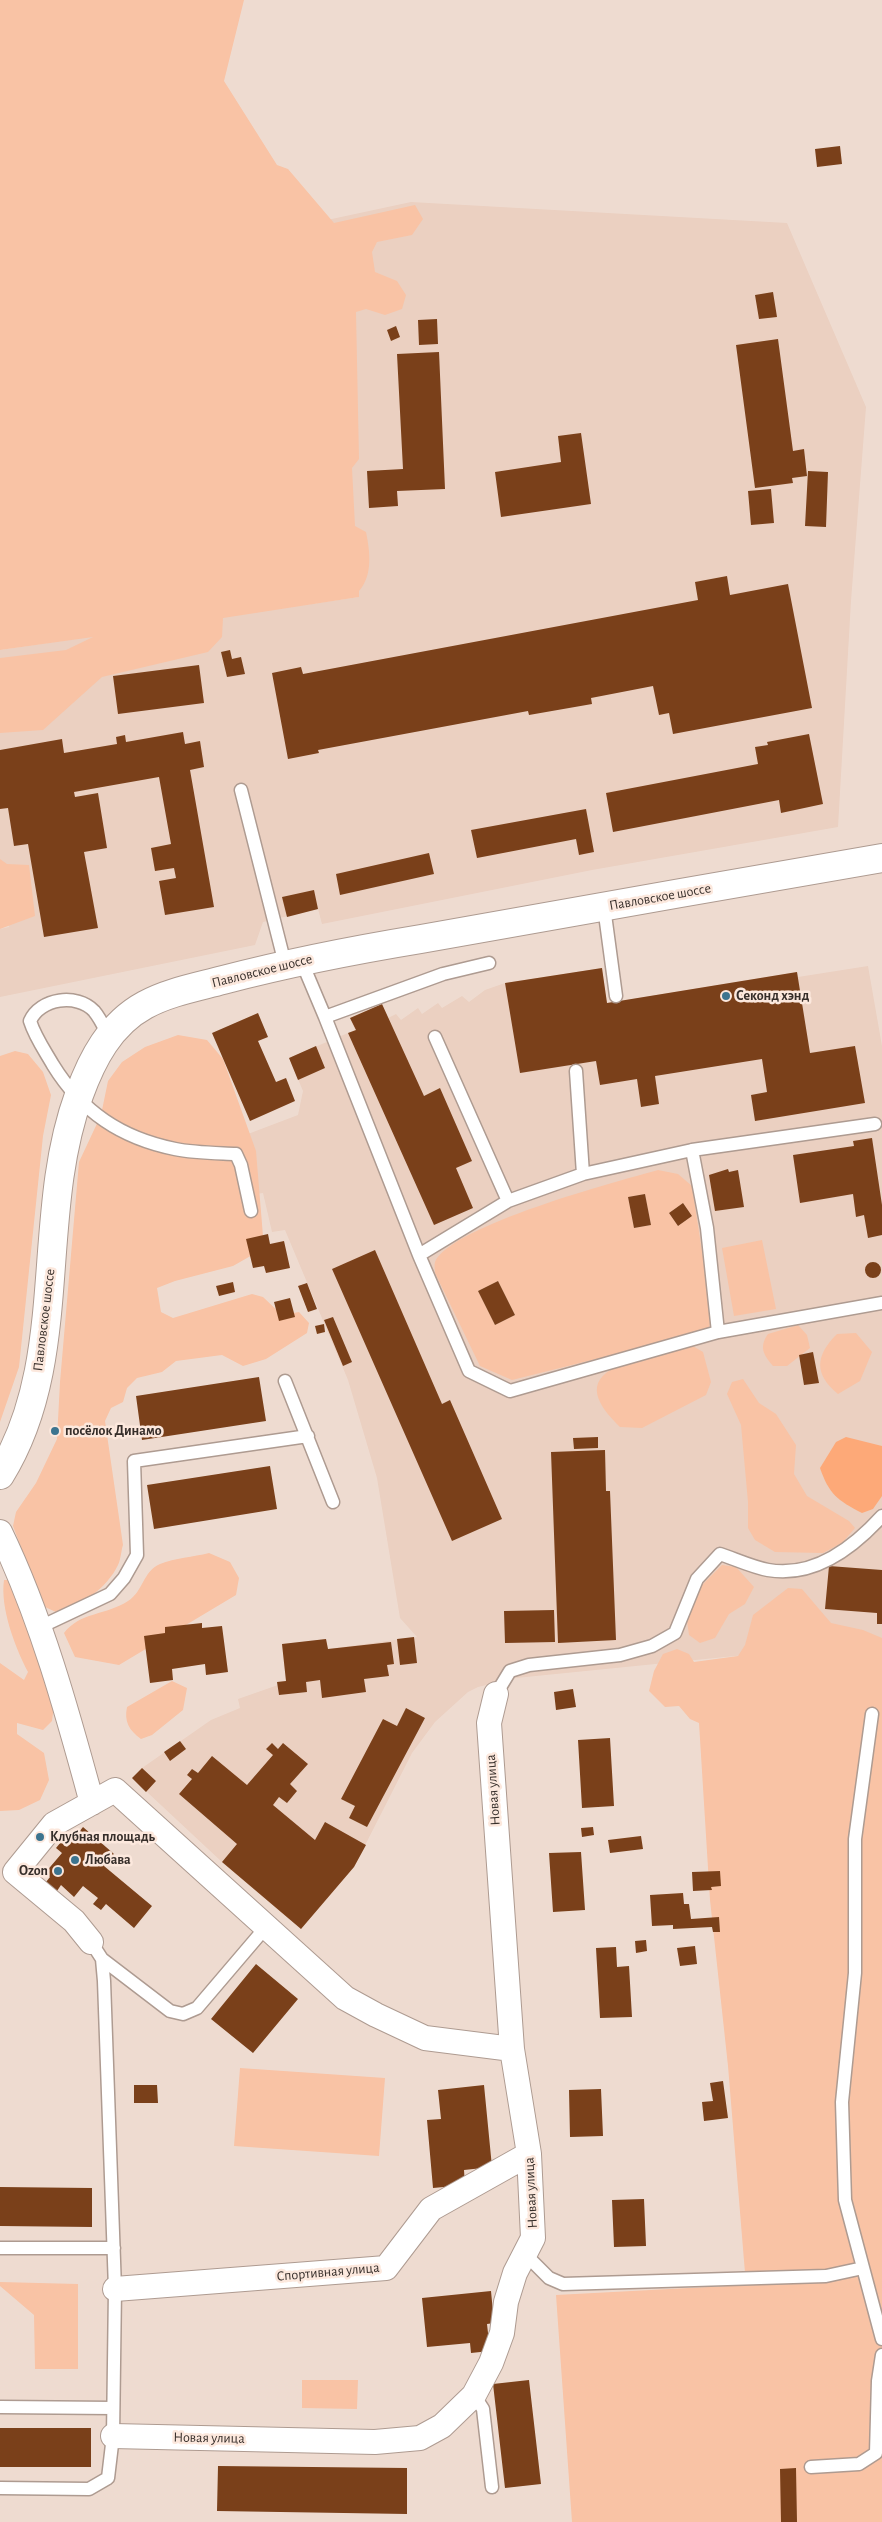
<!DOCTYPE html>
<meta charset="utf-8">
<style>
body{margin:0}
canvas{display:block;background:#eedbd0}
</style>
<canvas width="882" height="2522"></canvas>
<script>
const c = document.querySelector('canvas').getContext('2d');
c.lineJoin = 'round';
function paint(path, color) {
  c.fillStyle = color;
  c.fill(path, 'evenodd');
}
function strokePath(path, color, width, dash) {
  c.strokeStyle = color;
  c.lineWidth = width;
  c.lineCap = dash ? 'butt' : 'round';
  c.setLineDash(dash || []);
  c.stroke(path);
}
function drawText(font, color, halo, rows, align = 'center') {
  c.font = font + ' "Alegreya Sans",sans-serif';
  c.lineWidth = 5;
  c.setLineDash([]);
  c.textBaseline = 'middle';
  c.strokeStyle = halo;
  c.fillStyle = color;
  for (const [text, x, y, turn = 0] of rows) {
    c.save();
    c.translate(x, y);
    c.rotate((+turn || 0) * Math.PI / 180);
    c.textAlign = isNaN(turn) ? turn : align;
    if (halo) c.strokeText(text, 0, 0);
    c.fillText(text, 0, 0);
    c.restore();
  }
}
paint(new Path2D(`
 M411,202L787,223L866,407L851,601L838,827L592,870L322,924L318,909L263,922L255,945L0,997V929L9,927L0,880V650L359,597L313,223Z
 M868,966L882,1046V1649L795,1650L516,1678L478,1687L468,1692L435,1722L412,1753L354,1867L301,1929L222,1862L132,1778L142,1768L211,1720L240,1708L238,1699L278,1685L277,1682L286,1681L282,1644L326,1639L328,1649L417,1637L400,1618L377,1478L348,1380L285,1230L272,1232L263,1193L256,1194L240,1137L298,1115L303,1091L289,1058L355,1030L350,1018L382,1004L388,1018L396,1014L401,1020L418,1008L422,1014L438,1003L442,1008L462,996L469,1002L485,990L505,983L602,968L607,1003L797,972L798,977Z`), '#ebd0c1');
paint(new Path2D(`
 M0,0H244L224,81L277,165L288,169L334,223L415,205L423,219L412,235L377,242L372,252L375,272L397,281L406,295L402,309L385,315L366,309L356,312L359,459L352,468L355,526L366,532C370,552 373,575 359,591V597L223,618L222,637L208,652L102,677L43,730L0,733V658L66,650L93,637L0,650Z
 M0,859L7,864L29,865L35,916L0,929Z
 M178,1035L207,1040L223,1059L256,1151L263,1236L254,1254L233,1266L175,1281L157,1288L161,1312L173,1318L252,1294L263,1297L282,1315L299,1312L309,1323L307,1333L266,1359L243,1366L222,1355L176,1361L162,1372L137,1378L127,1388L123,1402L111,1408L105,1421L123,1545C121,1551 121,1559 118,1565C107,1588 81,1606 58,1613L43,1606L13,1526L16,1512L36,1483L57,1439L60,1382L79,1162L101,1115L108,1081L122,1062L145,1047Z
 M15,1051L28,1054L43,1072L51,1095L43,1136L19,1367L0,1422V1056Z
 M658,1170L678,1174L692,1186L712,1317L708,1331L512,1380L480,1366L435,1273C435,1270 434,1265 435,1262C450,1226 618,1181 658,1170ZM645,1194L651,1225L634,1228L628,1197ZM683,1203L692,1216L678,1226L669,1213ZM498,1281L515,1315L495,1325L478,1291Z
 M762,1240L776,1309L734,1316L722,1248Z
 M798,1325L807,1335L810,1348L787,1366H773C763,1354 759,1347 768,1334Z
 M856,1333L872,1352L860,1381L838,1394C814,1374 815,1356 837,1334Z
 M691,1345L703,1352L711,1382L706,1395L642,1428L620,1427C603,1410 582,1386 612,1369Z
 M743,1379L759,1403L776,1414L796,1445L794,1474L807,1496L849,1521L855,1528L842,1543L823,1553L775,1552L755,1540L748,1528V1502L741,1425L727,1394L732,1382Z
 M209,1553L230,1562L239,1578L236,1595L119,1665L75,1657L64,1633C80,1612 107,1615 128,1601C143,1592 143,1571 160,1564C175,1558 193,1557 209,1553Z
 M722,1565L736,1567L754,1587L745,1604L729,1614L715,1638L700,1643L689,1635L686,1614L701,1586Z
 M4,1580H19L55,1697L52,1721L43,1730L17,1723V1734L44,1753L49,1780L40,1800L19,1810L0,1811V1663L24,1680L28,1672C15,1647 0,1608 4,1580Z
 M788,1588L802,1589L831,1623L863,1630L882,1638V2522H572L556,2295L746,2285L728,2066L710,1900L699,1723L690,1719L679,1706L665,1707L649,1691L654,1671L663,1654L677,1649L689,1654L694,1662L738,1656L745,1645L753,1615Z
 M172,1681L187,1688L183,1710L152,1735L141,1739C129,1730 124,1722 127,1707Z
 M240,2068L385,2078L379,2156L234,2146Z
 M0,2282L78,2284V2369H35L34,2315L0,2286Z
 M302,2380H358L357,2409L302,2408Z`), '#f9c3a5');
paint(new Path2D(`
 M846,1437L882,1446V1496L873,1509L862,1513C837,1500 829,1494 820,1468L836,1442Z`), '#fda978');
paint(new Path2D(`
 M840,146L842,164L817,167L815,149Z
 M773,292L777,317L759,319L755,295Z
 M437,319L438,344L419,345L418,320Z
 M396,326L400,337L391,341L387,330Z
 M778,339L793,451L804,449L807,476L792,478L793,483L755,488L736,345Z
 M439,352L445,489L397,491L398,506L369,508L367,471L403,469L397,354Z
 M581,433L591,504L501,517L495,472L561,462L558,436Z
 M808,471L828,472L826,527L805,526Z
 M771,489L774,523L751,525L748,491Z
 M727,576L730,595L788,584L812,708L673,734L669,713L659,715L653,686L591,698L592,704L529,715L528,711L318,750L319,753L288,759L272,673L301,667L303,674L698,600L695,582Z
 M230,650L232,659L241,657L245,674L227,677L221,652Z
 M199,665L204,703L118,714L113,676Z
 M183,732L185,744L200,741L204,767L190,770L214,907L165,915L159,881L176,878L174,868L155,871L151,848L171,844L159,777L74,792L75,797L98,793L107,848L84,852L98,928L44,937L28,844L14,846L8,808L0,809V750L62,739L64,753L117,744L116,737L125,735L126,742Z
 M809,734L823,804L781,813L779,800L613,832L606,793L758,764L755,747L768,745L767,742Z
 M586,809L594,852L579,855L576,839L477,858L471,830Z
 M429,853L434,874L340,895L336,874Z
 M314,890L318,909L287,917L282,897Z
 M602,968L607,1003L797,972L810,1053L855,1046L865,1103L755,1121L751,1095L767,1092L762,1059L655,1076L659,1104L641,1107L637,1079L600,1085L596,1061L520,1073L505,983Z
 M382,1004L424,1096L440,1088L472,1161L456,1168L473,1208L434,1225L348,1033L356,1030L350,1018Z
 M258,1013L268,1037L258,1041L276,1082L286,1078L295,1101L250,1121L212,1033Z
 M316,1046L325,1068L298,1080L289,1058Z
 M872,1138L882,1205V1235L868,1238L864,1215L856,1217L853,1194L800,1203L793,1155L854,1146L853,1141Z
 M728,1169L729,1172L738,1170L744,1207L715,1211L709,1175Z
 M645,1194L651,1225L634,1228L628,1197Z
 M683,1203L692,1216L678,1226L669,1213Z
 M268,1234L270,1244L284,1241L290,1268L266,1273L264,1266L253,1268L246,1239Z
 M375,1250L442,1404L450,1400L502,1519L452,1541L332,1269Z
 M865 1270a8 8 0 1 1 16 0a8 8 0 1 1-16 0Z
 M498,1281L515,1315L495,1325L478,1291Z
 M233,1282L235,1292L219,1296L216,1286Z
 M307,1283L317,1309L308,1312L298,1286Z
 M290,1298L295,1317L279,1321L274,1302Z
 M333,1317L352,1362L343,1366L324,1320Z
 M324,1324L325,1332L317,1334L315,1326Z
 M813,1352L819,1383L804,1385L799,1355Z
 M259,1377L266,1421L142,1440L136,1396Z
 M598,1437V1448L574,1449L573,1438Z
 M605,1450L606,1491H610L616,1640L558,1643L551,1452Z
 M270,1466L277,1509L154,1529L147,1485Z
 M829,1566L882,1570V1624H877V1613L825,1609Z
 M554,1610L555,1642L505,1643L504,1611Z
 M202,1623V1628L222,1626L228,1672L206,1675L205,1664L172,1669L173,1680L150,1683L144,1636L165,1633V1627Z
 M414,1637L417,1663L400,1665L397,1639Z
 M326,1639L328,1649L391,1642L394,1664L387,1665L389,1676L364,1679L366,1692L322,1698L320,1680L306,1682L307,1692L279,1695L277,1682L286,1681L282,1644Z
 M573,1689L576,1707L556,1710L554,1692Z
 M406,1708L425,1718L367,1827L349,1818L355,1806L341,1799L383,1719L397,1726Z
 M610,1738L614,1806L582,1808L578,1740Z
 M180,1741L186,1749L170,1761L164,1752Z
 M272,1743L278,1749L283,1743L308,1764L290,1784L297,1791L287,1803L279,1797L273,1805L315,1840L325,1822L366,1845L354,1867L301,1929L222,1862L237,1844L179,1794L192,1779L187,1775L192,1769L198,1773L212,1756L247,1785L273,1755L266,1749Z
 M142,1768L156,1781L146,1792L132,1778Z
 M83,1827L114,1854L104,1866L152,1906L134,1928L106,1904L101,1910L93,1904L98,1898L83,1886L74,1897L61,1885L57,1891L46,1882L50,1877L45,1873L62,1853L56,1848L61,1842L67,1847Z
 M593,1827L594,1835L582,1837L581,1828Z
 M641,1836L643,1849L610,1853L608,1840Z
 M581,1852L585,1910L553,1912L549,1853Z
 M720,1871L721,1886L711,1887L712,1890L693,1891L692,1872Z
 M683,1893L684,1904H689L691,1919L719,1917L720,1932H713L712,1927L673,1929V1925L652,1926L650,1895Z
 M646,1940L647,1951L636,1953L635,1941Z
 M695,1946L697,1964L680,1966L677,1948Z
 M616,1947L617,1967L629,1966L632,2017L600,2018L596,1948Z
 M256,1964L298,1999L253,2053L211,2019Z
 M723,2081L728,2118L704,2121L702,2102L713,2101L710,2083Z
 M134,2085H157L158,2103H134Z
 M484,2085L492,2167L464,2170L465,2185L433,2188L427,2120L441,2119L438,2090Z
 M601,2089L603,2136L570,2137L569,2090Z
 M0,2187L92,2188V2227L0,2226Z
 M644,2199L646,2246L614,2247L612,2200Z
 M491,2291L494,2323L487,2324L490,2351L471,2353L470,2343L427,2347L422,2298Z
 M529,2380L541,2484L505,2488L493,2384Z
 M0,2428H91V2467H0Z
 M218,2466L407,2468V2514L217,2511Z
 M796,2468L797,2522H781L780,2469Z`), '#7a401a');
const lane = new Path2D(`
 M241,790L285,964
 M604,907L616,996
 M301,960L325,1017L443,974L489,963
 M325,1017L419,1255L469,1371L510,1391L718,1332L882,1303
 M108,1035C104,1027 100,1018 94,1011C77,993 40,998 30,1021C35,1037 45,1051 53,1065C82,1112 121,1138 175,1149C194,1153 216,1153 236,1154L241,1165L251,1211
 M435,1037L508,1201
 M576,1071L583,1174
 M692,1150L707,1228L718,1332
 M419,1255L508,1201L583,1174L692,1150L875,1124
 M285,1381L333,1502
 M38,1628L110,1594L124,1578L137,1555L134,1461L308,1436
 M496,1694L510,1671L529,1665L620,1655L652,1646L675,1633L697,1579L720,1554C735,1559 752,1567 768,1570C814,1578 853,1548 882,1516
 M872,1714L855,1839V1973L842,2102L845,2200L882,2339
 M102,1959L170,2011L183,2014L197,2008L266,1927
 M0,2248H114
 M525,2254L549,2278L563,2284L826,2276L863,2268
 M474,2395L483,2409L492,2487
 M0,2407L113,2408
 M811,2467L859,2464L876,2453L878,2381L882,2355
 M0,2488L89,2489L108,2478L113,2436L115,2289L104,1981L102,1959L91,1942`);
const street = new Path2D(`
 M0,1532C41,1617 67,1711 92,1803
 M91,1942L74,1921L15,1872L54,1824L115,1790L345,1998L376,2015L425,2038L512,2049
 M115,2289L386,2268L431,2209L529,2154
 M113,2436L375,2442L420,2438L442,2426L474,2395L491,2363L502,2333L506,2302L515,2273L533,2238L529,2154L512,2049L489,1723L496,1694`);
const secondary = new Path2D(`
 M0,1475C71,1361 34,1218 79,1095C92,1059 110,1024 145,1005C169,992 197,987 223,980C288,963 354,950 421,939C575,912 728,884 882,858`);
strokePath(lane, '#ae9b91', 15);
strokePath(street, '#ae9b91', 26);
strokePath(secondary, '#ae9b91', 30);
strokePath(lane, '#fff', 12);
strokePath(street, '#fff', 24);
strokePath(secondary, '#fff', 28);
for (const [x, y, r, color] of [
 [726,996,5,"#3c748f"],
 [55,1431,5,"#3c748f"],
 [40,1837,5,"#3c748f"],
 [75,1860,5,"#3c748f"],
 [58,1871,5,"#3c748f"]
]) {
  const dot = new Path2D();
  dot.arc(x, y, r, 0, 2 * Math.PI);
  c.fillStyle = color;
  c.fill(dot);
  strokePath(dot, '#fce8dd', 2);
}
drawText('14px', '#362e2a', '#fce8dd', [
 ["Павловское шоссе",660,897,-10],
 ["Павловское шоссе",262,971,-14],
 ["Павловское шоссе",44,1320,-83],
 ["Новая улица",493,1790,-94],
 ["Новая улица",531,2193,-93],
 ["Спортивная улица",328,2272,-5],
 ["Новая улица",209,2438,1]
]);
drawText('bold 14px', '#362e2a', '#fce8dd', [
 ["Секонд хэнд",736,996],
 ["посёлок Динамо",65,1431],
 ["Клубная площадь",50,1837],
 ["Любава",85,1860],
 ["Ozon",48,1871,"right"]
], 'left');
</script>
